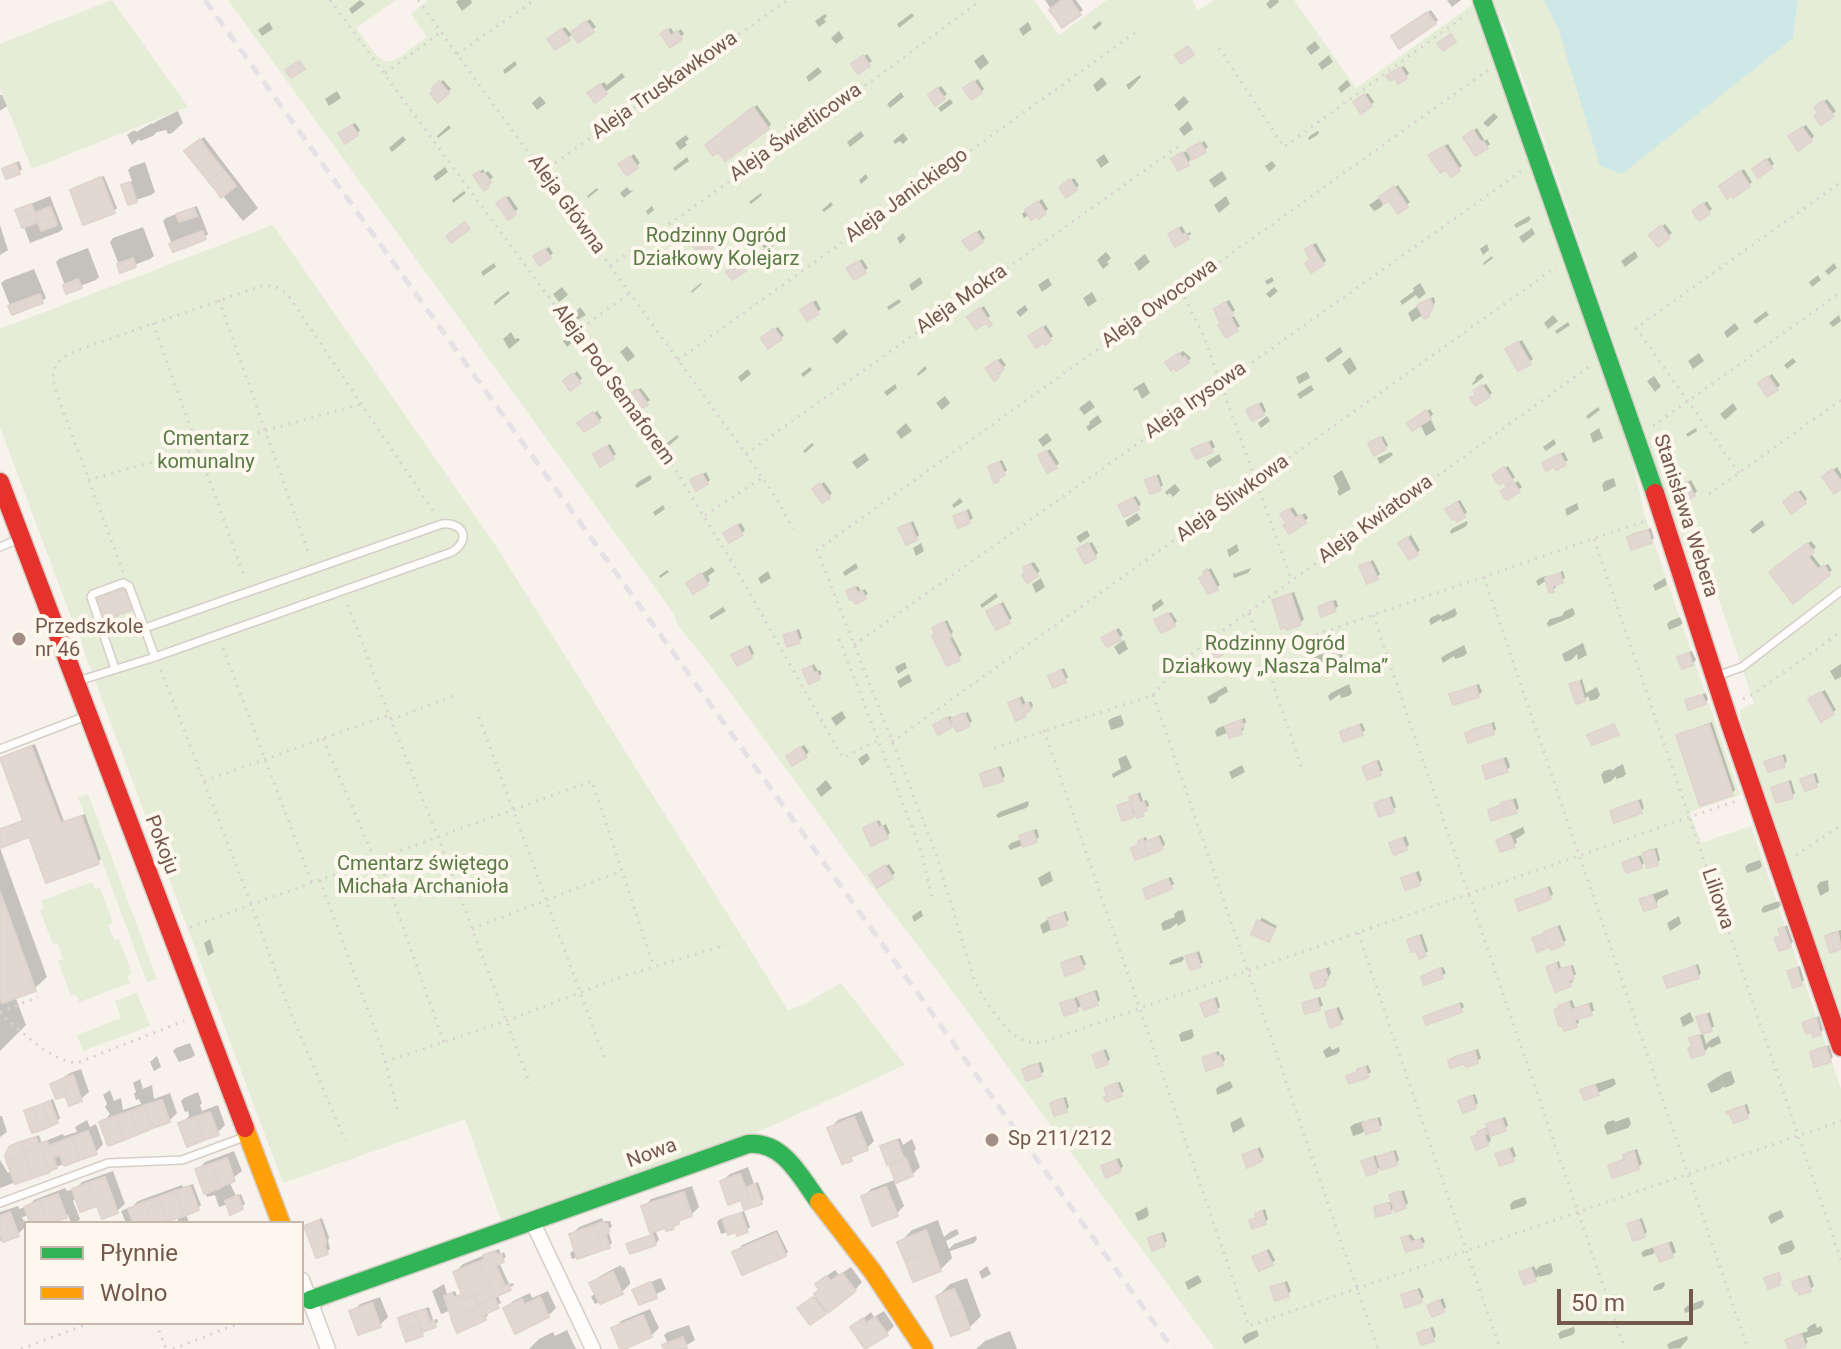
<!DOCTYPE html>
<meta charset="utf-8">
<style>
body{margin:0}
#map{position:relative;width:1841px;height:1349px;overflow:hidden;background:#f7f2ec;font-family:Roboto,sans-serif}
canvas{display:block}
.legend{position:absolute;left:24px;top:1221px;width:280px;height:104px;box-sizing:border-box;background:#fef7ee;border:2px solid #c7b7ad;margin:0;padding:10px 14px;list-style:none;font-size:24px;color:#75584c}
.legend li{display:flex;align-items:center;gap:16px;height:40px}
.legend b{width:40px;border:2px solid #c7b7ad}
.scale{position:absolute;left:1557px;top:1289px;width:136px;height:36px;box-sizing:border-box;border:4px solid #75584c;border-top:0;padding-left:10px;font-size:24px;line-height:28px;white-space:nowrap;color:#75584c;-webkit-text-stroke:6px #fef7ee;paint-order:stroke}
</style>
<div id="map">
<canvas width="1841" height="1349"></canvas>
<ul class="legend">
<li><b style="height:10px;background:#30b455"></b>Płynnie</li>
<li><b style="height:10px;background:#ff9f0a"></b>Wolno</li>
</ul>
<div class="scale">50 m</div>
</div>
<script>
const c = document.querySelector('canvas').getContext('2d');
c.lineJoin = 'round';
function paint(path, color) {
  c.fillStyle = color;
  c.fill(path, 'evenodd');
}
function strokePath(path, color, width, dash) {
  c.strokeStyle = color;
  c.lineWidth = width;
  c.lineCap = dash ? 'butt' : 'round';
  c.setLineDash(dash || []);
  c.stroke(path);
}
function drawText(font, color, halo, rows, align = 'center') {
  c.font = font + ' Roboto,sans-serif';
  c.lineWidth = 8;
  c.setLineDash([]);
  c.textBaseline = 'middle';
  c.strokeStyle = halo;
  c.fillStyle = color;
  for (const [text, x, y, turn = 0] of rows) {
    c.save();
    c.translate(x, y);
    c.rotate((+turn || 0) * Math.PI / 180);
    c.textAlign = isNaN(turn) ? turn : align;
    if (halo) c.strokeText(text, 0, 0);
    c.fillText(text, 0, 0);
    c.restore();
  }
}
paint(new Path2D(`
 M112,0L188,107L32,169L0,89V44Z
 M228,0H396L356,28C389,73 383,69 427,37L411,14L428,0H1034L1059,35L1107,0H1192L1198,11L1214,0H1294L1356,88L1472,5L1477,13L1496,65L1631,452L1644,513L1740,795L1690,812L1701,843L1751,826L1841,1089V1349H1215L942,977L862,873L713,669L677,624L674,614Z
 M1493,0H1544L1559,31L1793,38L1798,0H1841V1022L1741,721L1740,710L1754,703L1749,688L1713,583L1699,589L1507,33Z
 M273,225L496,546L788,1010L803,1005L841,983L905,1065L772,1126L502,1223L465,1119L283,1183L0,427V329Z
 M88,794L157,979L147,982L78,797Z
 M92,882L95,889L100,888L113,923L108,925L114,940L119,939L132,974L127,976L130,983L79,1002L76,995L71,996L58,961L63,959L58,944L53,945L40,910L44,908L41,901Z
 M137,993L150,1026L83,1051L77,1035L121,1018L115,1001Z`), '#e5edd7');
paint(new Path2D(`
 M1544,0H1798L1793,38L1622,174L1600,166L1559,31Z`), '#cee7e7');
paint(new Path2D(`
 M360,0L365,4L352,14L349,9Z
 M458,0H471L472,3L462,11L456,2Z
 M1045,0H1076L1083,10L1062,26Z
 M1270,0H1278L1279,2L1270,9L1266,4Z
 M1447,0H1461L1452,7Z
 M1431,10L1438,20L1435,23L1396,33Z
 M912,13L914,16L899,28L897,24Z
 M825,14L827,16L824,19L826,22L819,27L815,21Z
 M590,19L596,27L592,30L574,33L568,38L553,36L565,27L571,34Z
 M1100,21L1102,24L1095,30L1092,27Z
 M269,22L273,29L262,36L258,30Z
 M1028,22L1032,29L1023,36L1019,29Z
 M671,28L675,34L681,29L684,34L670,45L666,31Z
 M839,31L844,38L836,44L831,38Z
 M1315,41L1320,48L1311,55L1306,48Z
 M867,54L872,61L868,64L857,61Z
 M983,54L989,63L980,70L974,61Z
 M1329,55L1333,62L1322,70L1318,64Z
 M515,61L517,65L505,74L503,70Z
 M1404,66L1409,73L1406,77L1392,73Z
 M818,67L822,72L809,82L806,77Z
 M622,73L625,77L595,100L593,90L604,82L607,85Z
 M1140,75L1141,77L1129,90L1126,85Z
 M1102,77L1107,84L1097,92L1093,85Z
 M978,79L984,89L981,92L969,85Z
 M443,80L451,89L438,100L433,89Z
 M1347,80L1351,85L1341,93L1338,88Z
 M941,86L947,94L936,103L933,92Z
 M337,91L341,98L329,106L325,99Z
 M901,92L904,97L890,108L887,104Z
 M1368,93L1374,102L1371,105L1359,99Z
 M0,95H2L7,106L0,111Z
 M540,96L546,103L537,110L532,103Z
 M1184,96L1189,102L1179,111L1174,105Z
 M950,99L953,103L941,112L938,108Z
 M1827,99L1836,111L1821,123L1820,104Z
 M757,105L771,124L768,128L711,142Z
 M178,111L183,123L172,133L168,134L166,130L157,132L153,136L140,141L139,139L132,145L127,135L131,132L135,130L136,132L152,123L153,124L157,121Z
 M1494,113L1498,117L1488,127L1483,123Z
 M1188,121L1193,129L1184,136L1179,129Z
 M355,123L360,130L357,134L344,130Z
 M449,125L451,128L438,138L437,136Z
 M1806,125L1814,136L1811,140L1794,133Z
 M1477,128L1485,141L1487,139L1490,144L1487,147L1469,134Z
 M861,131L864,136L850,147L847,142Z
 M1318,131L1319,133L1316,136L1309,140L1308,138L1311,135Z
 M903,133L908,139L903,144L900,141L895,144L893,141Z
 M686,135L689,139L685,142L687,145L680,150L675,143Z
 M403,136L406,140L392,152L389,148Z
 M204,137L258,208L243,221L187,151Z
 M1204,141L1208,147L1191,159L1188,163L1177,156L1186,151L1187,153Z
 M1448,144L1462,166L1451,174L1434,152Z
 M634,154L640,163L627,173L624,161Z
 M1104,154L1109,162L1101,168L1096,160Z
 M687,157L689,161L675,171L673,168Z
 M1770,157L1774,164L1759,175L1757,166Z
 M19,161L22,169L19,172L4,169L7,166Z
 M1272,161L1276,166L1269,172L1265,166Z
 M145,162L155,192L151,195L130,202L124,186L132,181L128,170L131,167Z
 M445,167L448,172L436,181L433,176Z
 M483,169L485,173L488,171L493,177L489,181L491,183L485,188L476,175Z
 M1744,169L1752,182L1749,185L1724,183Z
 M1222,171L1227,179L1214,188L1209,180Z
 M866,174L868,178L861,184L859,180Z
 M104,176L117,208L114,211L72,190L75,187Z
 M1074,178L1079,185L1076,189L1065,184Z
 M1398,185L1410,202L1399,211L1390,198L1382,203L1383,205L1380,208L1374,211L1369,205Z
 M627,187L630,191L634,190L624,198L620,193Z
 M597,188L598,190L588,198L587,196Z
 M464,191L466,193L453,203L452,200Z
 M761,193L762,195L751,204L749,202Z
 M50,196L63,229L59,232L30,243L18,211L21,208Z
 M509,196L518,209L508,217L502,200Z
 M1226,196L1230,204L1219,213L1214,205Z
 M1042,199L1048,209L1039,216L1031,214L1024,218L1022,214Z
 M1707,201L1712,209L1700,219L1698,208Z
 M831,202L833,205L824,212L822,210Z
 M197,206L208,234L205,237L174,250L163,221L166,218Z
 M652,206L654,210L648,215L646,211Z
 M1529,216L1531,219L1528,222L1516,228L1514,225L1518,222Z
 M1665,224L1672,233L1658,244L1651,235Z
 M0,225L8,250L0,255Z
 M1182,226L1186,234L1190,232L1191,234L1176,244L1174,231Z
 M143,227L154,256L150,259L121,270L110,242L113,238Z
 M1532,228L1535,234L1523,243L1519,237Z
 M980,230L985,238L982,241L968,238Z
 M903,233L906,238L900,244L897,238Z
 M707,236L709,239L714,236L717,241L714,244L698,242Z
 M770,237L775,244L767,252L761,244Z
 M1316,243L1326,260L1323,264L1312,259L1311,246Z
 M1487,244L1489,250L1483,255L1480,249Z
 M549,247L553,253L550,256L539,253Z
 M88,248L99,277L96,280L67,291L56,262L59,259Z
 M1635,251L1638,257L1625,267L1621,261Z
 M1106,252L1111,258L1107,262L1109,264L1103,269L1097,260Z
 M684,253L686,256L677,262L676,260Z
 M1145,254L1150,262L1139,271L1134,263Z
 M1492,256L1493,258L1484,265L1483,263Z
 M862,259L868,268L854,278L852,266Z
 M494,263L496,267L483,276L481,272Z
 M1834,263L1837,268L1828,275L1825,271Z
 M34,269L46,298L42,301L13,313L1,283L5,280Z
 M1818,275L1821,280L1812,287L1809,282Z
 M920,277L923,283L912,291L909,285Z
 M1272,277L1274,281L1267,285L1265,281Z
 M1048,278L1052,285L1042,292L1038,285Z
 M701,283L702,284L692,293L691,291Z
 M1420,283L1426,293L1419,299L1416,295L1402,305L1400,301L1414,291L1413,288Z
 M562,287L568,295L559,302L553,294Z
 M1274,287L1278,291L1270,298L1266,294Z
 M508,291L510,293L495,305L494,302Z
 M1092,292L1097,301L1088,307L1083,298Z
 M1434,297L1435,302L1431,311L1427,315L1424,314L1412,322L1408,313L1423,302Z
 M899,299L901,302L889,310L887,307Z
 M816,300L821,309L808,319L806,307Z
 M1229,300L1235,310L1232,313L1220,306Z
 M1025,305L1028,310L1020,317L1016,312Z
 M984,306L990,316L987,319L973,314Z
 M580,307L586,315L574,322L571,318Z
 M1766,311L1769,315L1756,324L1753,321Z
 M1553,315L1558,321L1548,329L1544,323Z
 M1839,315L1841,321L1833,327L1829,323Z
 M1234,316L1240,326L1227,336L1224,322Z
 M1568,322L1570,325L1557,334L1555,331Z
 M1735,323L1739,329L1727,338L1724,332Z
 M1046,325L1053,336L1046,342L1034,334Z
 M778,327L784,335L781,338L766,335Z
 M844,329L848,334L837,344L832,339Z
 M511,332L515,339L518,338L520,340L509,349L503,339Z
 M572,334L576,339L567,347L563,341Z
 M1522,340L1533,359L1519,369L1511,346Z
 M627,346L635,356L628,362L620,352Z
 M1340,347L1343,352L1328,363L1325,358Z
 M1183,351L1191,358L1187,362L1175,366L1171,359Z
 M1699,353L1704,361L1693,369L1688,361Z
 M1350,357L1357,369L1349,375L1342,364Z
 M1001,358L1006,365L999,370L1001,373L994,378L991,365Z
 M1793,358L1796,362L1787,369L1784,365Z
 M925,366L927,369L918,376L917,374Z
 M810,367L812,370L803,377L801,374Z
 M748,369L751,374L741,382L738,377Z
 M577,371L582,378L579,382L569,378Z
 M1307,371L1310,378L1299,384L1296,377Z
 M1481,373L1484,377L1473,385L1472,384L1476,379L1475,378Z
 M1772,374L1780,385L1777,388L1764,380Z
 M1654,376L1661,386L1655,392L1647,381Z
 M1144,382L1150,393L1142,399L1137,389L1134,391L1133,389Z
 M895,384L897,388L887,396L884,392Z
 M1486,384L1492,393L1488,396L1478,394L1479,388Z
 M1311,385L1314,390L1300,399L1297,394Z
 M641,388L650,400L646,403L634,392Z
 M945,396L950,403L942,410L936,403Z
 M1090,400L1095,407L1084,415L1079,408Z
 M1262,402L1266,411L1263,414L1249,410Z
 M1733,403L1737,409L1725,420L1720,414Z
 M1598,407L1600,410L1588,419L1586,416Z
 M1430,409L1433,414L1430,418L1436,430L1426,436L1420,424L1413,420Z
 M597,411L602,418L598,421L583,420Z
 M1098,415L1102,422L1089,431L1086,427L1090,424L1089,422Z
 M1267,416L1270,421L1261,428L1258,423Z
 M906,423L912,431L901,439L896,432Z
 M1599,428L1603,438L1593,443L1590,434Z
 M1696,428L1697,431L1688,437L1686,434Z
 M1047,433L1052,440L1043,447L1038,440Z
 M677,435L679,437L665,449L663,446Z
 M1383,436L1388,445L1385,448L1374,441Z
 M1554,439L1556,444L1546,451L1543,447Z
 M1212,440L1215,447L1211,450L1193,449Z
 M812,443L814,445L805,453L803,451Z
 M610,444L616,454L612,457L598,451Z
 M1050,449L1059,463L1056,466L1040,455Z
 M1391,452L1393,455L1380,464L1377,458Z
 M1564,452L1568,460L1556,468L1548,460Z
 M865,453L869,460L857,469L852,462Z
 M1219,454L1222,460L1210,468L1206,462Z
 M1002,460L1007,470L998,479L990,467Z
 M1508,466L1515,477L1507,484L1498,472Z
 M1837,467L1841,474V486L1828,474Z
 M1342,470L1351,489L1339,496L1337,491L1339,490L1333,476Z
 M706,472L710,480L707,483L692,480Z
 M1159,474L1163,485L1160,488L1147,480Z
 M650,475L652,478L649,481L637,488L635,485L638,482Z
 M1614,478L1616,486L1604,492L1602,485L1605,481Z
 M1691,480L1697,491L1694,494L1678,487Z
 M1518,481L1522,487L1518,490L1506,488Z
 M824,482L832,493L829,496L818,486Z
 M1175,484L1180,490L1173,497L1170,493L1167,495L1165,492Z
 M1801,490L1807,499L1804,502L1788,499Z
 M1136,496L1141,504L1138,507L1124,502Z
 M960,498L963,502L954,508L952,505Z
 M1460,500L1467,512L1464,515L1451,506Z
 M1577,503L1579,509L1567,516L1565,509Z
 M663,505L665,509L655,516L653,512Z
 M1293,507L1299,517L1305,513L1308,518L1305,521L1288,523L1286,512Z
 M969,509L973,518L969,521L955,517Z
 M1137,513L1141,519L1128,527L1125,521Z
 M1762,520L1765,525L1753,534L1750,530Z
 M913,521L919,535L916,538L901,528Z
 M1467,521L1468,523L1465,527L1451,534L1450,531L1453,528Z
 M741,523L745,530L742,533L729,530Z
 M1651,528L1654,538L1651,541L1629,538L1632,534Z
 M1087,530L1090,536L1080,543L1076,537Z
 M1411,535L1420,550L1417,553L1404,540Z
 M1811,541L1816,547L1810,552L1822,568L1828,564L1832,570L1793,601L1775,569Z
 M1092,542L1098,553L1095,556L1083,546Z
 M921,543L924,551L916,556L913,548Z
 M1237,544L1239,551L1229,557L1227,550Z
 M1373,560L1380,574L1377,577L1361,567Z
 M1034,562L1040,571L1036,574L1028,565Z
 M856,563L858,568L845,576L843,572Z
 M712,567L715,571L708,576L710,580L707,584L692,580Z
 M1211,568L1220,585L1216,588L1205,572Z
 M1251,568L1248,573L1234,578L1233,573L1234,572V574Z
 M667,570L669,572L660,578L659,576Z
 M768,571L771,578L761,584L758,578Z
 M1563,571L1565,578L1555,583L1556,587L1553,590L1547,580L1538,586L1536,581L1540,578L1546,576L1547,579L1550,576Z
 M1041,578L1045,587L1036,593L1032,584Z
 M1665,578L1667,585L1655,591L1653,585Z
 M858,586L861,591L865,589L868,594L856,601L852,589Z
 M1294,592L1304,619L1300,623L1287,627L1274,601L1277,598Z
 M996,593L998,597L982,608L980,605Z
 M1161,599L1164,604L1153,612L1152,605Z
 M1336,600L1338,606L1335,609L1320,607L1323,604Z
 M1003,602L1012,618L1008,621L989,611Z
 M723,607L726,611L711,620L709,616Z
 M1455,608L1457,614L1454,617L1442,622L1441,619L1431,625L1429,620L1432,617L1439,614L1440,616Z
 M1573,608L1575,614L1572,617L1548,627L1547,623L1550,619L1562,616L1565,611Z
 M1171,612L1177,621L1173,625L1160,618Z
 M1680,617L1683,623L1679,626L1669,630L1667,624L1670,621Z
 M947,620L953,632L951,634L962,655L958,658L937,633L938,625Z
 M1119,628L1123,635L1119,638L1107,635Z
 M799,629L802,638L799,641L785,636L788,633Z
 M1124,640L1128,649L1119,655L1114,647Z
 M1583,643L1587,655L1578,660L1577,654L1571,660L1565,662L1562,654Z
 M750,645L754,653L751,657L737,652Z
 M1464,645L1467,653L1464,656L1455,659L1454,656L1443,663L1441,658L1445,655Z
 M1337,647L1343,656L1339,659L1327,658L1323,662L1313,665L1311,660L1315,657Z
 M1692,651L1696,660L1692,664L1680,657L1683,654Z
 M905,662L907,668L898,674L895,667Z
 M814,664L818,671L820,670L822,674L810,682L804,671Z
 M1841,664V677L1835,680L1830,671Z
 M1064,668L1068,677L1065,680L1050,677Z
 M909,674L912,681L900,688L897,681Z
 M1582,679L1586,693L1597,687L1600,695L1597,699L1590,701L1588,696L1584,700L1571,685Z
 M1349,684L1352,693L1349,696L1341,698L1340,694L1330,701L1328,696L1331,693Z
 M1479,684L1482,692L1478,695H1452L1455,692Z
 M1226,686L1228,692L1219,697L1216,702L1210,704L1207,697Z
 M1825,690L1836,710L1832,713L1814,696Z
 M1706,693L1708,699L1705,703L1687,701L1691,698Z
 M1022,696L1026,704L1031,701L1033,706L1025,715L1011,703Z
 M842,711L846,718L836,726L831,718Z
 M968,712L972,721L969,724L955,722L951,726L938,722L951,716L953,720Z
 M1121,715L1124,724L1121,727L1111,730L1108,721L1112,718Z
 M1245,718L1246,722L1243,725L1244,729L1241,732H1229L1217,737L1215,732L1218,728Z
 M1494,722L1496,729L1493,733H1467L1470,730Z
 M1712,722L1735,790L1732,793L1678,736L1682,733Z
 M1362,723L1365,730L1362,733L1342,732L1346,729Z
 M35,744L64,821L85,814L101,859L98,862L30,834L0,846V829L25,819L2,758L5,755Z
 M804,745L809,752L805,756L792,753Z
 M867,753L870,759L862,766L858,759Z
 M1785,754L1787,761L1784,765L1766,762L1770,759Z
 M1126,755L1132,768L1113,778L1112,774L1121,769L1118,759Z
 M1507,757L1510,767L1507,770L1484,766L1488,763Z
 M1379,760L1383,770L1380,773L1364,767L1368,764Z
 M1623,764L1626,774L1623,777L1616,779V776L1611,781L1604,784L1601,775L1604,771L1611,769L1612,771L1617,767Z
 M1242,765L1245,772L1232,779L1229,772Z
 M1001,766L1005,776L1002,779L982,774L985,771Z
 M1816,773L1819,782L1816,785L1803,780L1806,776Z
 M826,780L832,788L821,797L816,789Z
 M1791,780L1795,793L1792,796L1774,788L1777,785Z
 M1140,792L1143,801L1147,800L1149,805L1142,814L1137,812L1133,815L1119,806L1122,803L1132,800V797Z
 M1392,796L1396,807L1392,810L1376,804L1380,801Z
 M1516,798L1519,808L1516,811L1490,810L1494,807Z
 M1641,799L1644,808L1641,811H1612L1616,808Z
 M1028,801L1029,805L1026,808L998,818L996,815L1000,812Z
 M879,820L882,826L886,824L890,833L887,836L865,829Z
 M1523,827L1525,833L1516,839L1517,842L1514,846L1498,840L1502,837Z
 M1037,829L1039,837L1036,840L1010,850L1008,846L1011,843L1022,839V837L1025,833Z
 M1161,835L1165,844L1162,848L1136,857L1133,849L1141,844L1140,841L1143,838L1146,837L1147,840Z
 M1406,836L1409,845L1406,848L1392,843Z
 M0,848L47,977L34,989L15,996L26,1025L0,1051V1000L3,999L0,990Z
 M1657,848L1660,860L1657,863L1645,854L1648,850Z
 M1641,855L1644,863L1641,866L1624,863L1627,860Z
 M1760,860L1762,866L1759,869L1747,873L1745,867L1748,864Z
 M889,864L895,873L891,877L875,872Z
 M1050,871L1053,881L1041,887L1038,878Z
 M1419,871L1422,880L1418,884L1403,879L1407,876Z
 M1171,877L1174,884L1170,887L1145,889L1148,886Z
 M1828,880L1829,891L1820,896L1817,886L1820,882Z
 M1550,886L1553,894L1550,897L1517,901L1520,898Z
 M1667,889L1669,894L1658,900L1656,905L1642,900L1645,897Z
 M1779,901L1781,905L1778,908L1763,913L1761,910L1764,906Z
 M921,910L923,916L914,922L912,916Z
 M1183,910L1186,921L1178,926L1177,923L1171,928L1163,931L1161,924L1164,921L1175,917L1174,914L1178,911Z
 M1066,911L1069,920L1043,934L1040,925L1053,916Z
 M1679,916L1681,924L1670,931L1667,923Z
 M1262,918L1277,926L1269,940L1258,922Z
 M1560,925L1566,940L1563,943L1551,944L1538,949L1535,939L1538,936Z
 M1787,925L1793,942L1790,945L1776,939L1783,935L1781,929Z
 M1841,930V947L1831,950L1827,937L1830,933Z
 M1422,934L1428,951L1424,955L1409,941L1412,937Z
 M210,939L214,952L208,956L204,943Z
 M1199,951L1203,962L1200,965L1187,957Z
 M1082,955L1086,964L1082,968L1063,963L1066,960Z
 M1183,956L1184,959L1181,962L1170,965L1169,963L1172,960Z
 M1559,961L1561,968L1573,965L1576,974L1572,978L1573,981L1570,985L1548,967Z
 M1698,964L1701,973L1698,977L1665,978L1669,975Z
 M1800,966L1804,980L1801,983L1789,971Z
 M1329,967L1331,973L1325,983L1312,975L1316,972Z
 M1443,967L1446,973L1442,976L1424,978L1435,970Z
 M1097,990L1100,1000L1097,1003L1083,1004L1077,1009L1066,1013L1063,1004L1066,1001L1077,997L1078,1000L1084,994Z
 M1217,997L1220,1007L1217,1010L1203,1005L1206,1001Z
 M1320,997L1323,1005L1319,1008L1304,1004L1307,1001Z
 M1572,1000L1575,1008L1592,1002L1594,1010L1591,1013L1578,1017L1579,1022L1576,1025L1564,1023L1556,1011L1564,1003Z
 M1462,1002L1464,1007L1460,1010L1425,1017L1429,1014Z
 M1339,1007L1344,1019L1340,1022L1327,1013L1330,1010Z
 M1690,1012L1694,1021L1683,1027L1680,1018Z
 M1710,1012L1714,1026L1711,1029L1699,1018Z
 M1819,1016L1823,1030L1820,1033L1805,1023L1808,1020Z
 M1192,1029L1194,1036L1191,1039L1181,1042L1179,1035L1182,1032Z
 M1703,1033L1706,1044L1712,1039L1719,1036L1721,1043L1711,1048L1710,1046L1704,1052L1690,1049L1693,1045L1692,1039Z
 M190,1043L195,1055L191,1058L179,1062L173,1051L176,1048Z
 M1829,1045L1833,1057L1830,1060L1812,1053L1816,1049Z
 M1330,1046L1332,1050L1339,1047L1340,1051L1337,1054L1326,1058L1323,1051Z
 M1106,1049L1110,1059L1107,1063L1094,1055Z
 M1478,1049L1481,1058L1477,1061L1450,1060L1453,1057Z
 M1219,1051L1220,1055L1223,1054L1225,1060L1222,1063L1204,1059L1208,1055Z
 M157,1056L161,1067L154,1071L150,1062Z
 M1041,1062L1044,1071L1040,1075L1024,1069L1027,1066Z
 M1368,1065L1371,1072L1367,1075L1348,1076Z
 M81,1069L89,1092L81,1099L53,1084L70,1073Z
 M1731,1071L1735,1082L1732,1085L1724,1088V1086L1719,1090L1711,1093L1707,1084L1724,1073Z
 M1614,1078L1616,1084L1612,1087L1585,1098L1582,1090L1586,1087Z
 M140,1079L143,1089L152,1085L154,1099L170,1093L177,1113L169,1121L102,1123L110,1114L105,1107L107,1104L103,1095L110,1090L114,1101L121,1098L123,1110L141,1104L139,1099L136,1100L134,1094L136,1092L133,1083Z
 M1230,1081L1233,1087L1229,1090L1217,1095L1216,1089L1219,1086Z
 M1120,1082L1124,1091L1120,1095L1109,1096L1106,1089L1109,1085Z
 M198,1092L202,1103L200,1105L202,1111L218,1105L225,1125L217,1133L181,1124L189,1116L188,1111L185,1112L181,1101L184,1098Z
 M1475,1094L1478,1103L1475,1106L1461,1101L1464,1098Z
 M1066,1097L1069,1107L1066,1110L1052,1103L1056,1100Z
 M53,1099L60,1118L57,1122L26,1112L30,1108Z
 M1747,1104L1750,1113L1747,1116L1731,1111L1734,1108Z
 M862,1111L874,1141L867,1148L857,1152L850,1159L830,1128L838,1120Z
 M0,1116H2L7,1132L0,1137Z
 M1241,1117L1245,1126L1233,1133L1230,1123Z
 M1380,1117L1382,1125L1379,1128L1366,1129L1362,1133L1353,1136L1350,1127L1354,1124L1364,1121L1365,1124L1368,1120Z
 M1505,1117L1508,1125L1505,1129L1489,1134L1491,1140L1487,1144L1473,1138L1482,1129L1489,1126L1492,1122Z
 M1629,1117L1631,1124L1628,1128L1607,1135L1604,1126L1607,1122L1614,1120L1615,1122Z
 M87,1120L90,1127L96,1124L103,1144L96,1152L0,1188V1160L8,1173L12,1171V1147L16,1143L39,1135L42,1144L45,1141L63,1134L64,1136L77,1132L75,1127Z
 M1096,1126L1099,1136L1095,1140L1080,1132L1083,1129Z
 M996,1132L1000,1137L992,1143L989,1138Z
 M900,1138L903,1145L912,1139L916,1149L914,1151L920,1167L912,1175L894,1181L904,1206L896,1214L863,1197L871,1189L897,1179L892,1165L897,1159L883,1146L886,1143Z
 M1260,1147L1264,1157L1261,1160L1244,1156Z
 M1513,1147L1516,1156L1512,1159L1498,1155L1501,1152Z
 M1637,1149L1642,1164L1638,1167L1610,1166L1613,1163L1626,1158L1625,1155L1628,1152Z
 M1396,1150L1399,1160L1396,1163L1382,1165L1377,1170L1364,1162L1376,1155L1378,1159L1383,1154Z
 M234,1151L242,1171L229,1181L236,1196L241,1194L245,1204L241,1207L228,1204L219,1207L215,1195L207,1197L198,1170L205,1162Z
 M1119,1158L1123,1166L1120,1170L1104,1167Z
 M748,1167L754,1184L758,1182L764,1199L761,1202L742,1198L722,1181L730,1174Z
 M113,1171L125,1204L117,1211L77,1197L73,1201L80,1219L76,1223H71L68,1215L48,1223H32L29,1215L22,1217L26,1226L18,1234L0,1241V1212L18,1206L19,1209L28,1206L34,1200L65,1188L67,1191L76,1188L82,1182Z
 M193,1184L201,1205L198,1208L186,1213L189,1223H178V1216L162,1223H126L121,1211L130,1207V1209L138,1201L182,1185L183,1187Z
 M692,1186L699,1207L691,1215L683,1217L673,1227L666,1225L655,1229L659,1240L655,1244H628L632,1241L652,1234L644,1207L651,1199Z
 M1404,1190L1408,1203L1405,1206H1395L1390,1212L1376,1208L1379,1205L1393,1201L1392,1196Z
 M1525,1197L1527,1203L1524,1206L1511,1210L1510,1205L1513,1201Z
 M1147,1207L1149,1215L1146,1218L1138,1221L1135,1213Z
 M1265,1209L1268,1219L1265,1222L1251,1220L1258,1216L1257,1214L1260,1211Z
 M1781,1210L1784,1217L1771,1224L1768,1217L1771,1214Z
 M744,1211L750,1227L747,1230L737,1229L721,1234L717,1222L720,1219Z
 M322,1218L329,1237L328,1241L330,1249L327,1252L306,1226L310,1223Z
 M602,1218L603,1221H610L612,1226L608,1230L612,1243L609,1246L572,1259L570,1253L576,1249L571,1235L579,1227Z
 M1642,1218L1647,1232L1644,1235L1630,1224L1633,1221Z
 M938,1220L944,1237L950,1232L957,1229L959,1234L946,1241L949,1249L954,1244L976,1236L977,1239L974,1243L950,1251L952,1258L940,1270L900,1242L912,1230Z
 M777,1230L788,1252L785,1255L735,1253L742,1245Z
 M1164,1232L1167,1241L1164,1244L1150,1239L1154,1235Z
 M1411,1234L1415,1240L1423,1237L1425,1242L1421,1245L1407,1250L1403,1239Z
 M1792,1240L1795,1248L1791,1252L1781,1255L1778,1247L1781,1244Z
 M1672,1241L1676,1252L1672,1255L1657,1250L1653,1254L1643,1257L1641,1253L1645,1250L1655,1247L1656,1250L1660,1246Z
 M499,1249L501,1254L504,1252L506,1257L499,1262L509,1284L513,1283L514,1285L497,1294L501,1303L486,1311L488,1315L485,1318L451,1310L441,1314L432,1291L444,1284L447,1294L455,1291L457,1296L464,1293L455,1272L463,1264Z
 M1269,1249L1275,1260L1271,1264L1255,1257Z
 M1551,1263L1553,1271L1550,1274L1539,1277V1275L1535,1279L1521,1273L1525,1270L1534,1266L1536,1270L1540,1266Z
 M621,1265L622,1268L624,1267L630,1281V1284L622,1292L595,1304L591,1297L596,1292L592,1283L600,1276Z
 M987,1266L991,1274L982,1279L979,1272Z
 M851,1267L862,1282L855,1290L824,1313L803,1305L817,1295L821,1289L825,1277L835,1270L839,1275Z
 M1198,1275L1202,1282L1188,1290L1185,1282Z
 M1810,1275L1814,1286L1810,1289L1794,1283L1798,1279Z
 M661,1278L666,1289L640,1303L635,1290L638,1287Z
 M967,1278L981,1316L969,1328L938,1296L950,1284Z
 M1287,1281L1291,1291L1288,1294L1272,1288L1276,1285Z
 M1664,1282L1665,1285L1662,1289L1654,1291L1653,1288L1656,1285Z
 M1420,1288L1424,1297L1420,1300L1403,1296L1407,1292Z
 M548,1291L556,1308L548,1316L505,1309L513,1301L530,1293L532,1298Z
 M380,1297L388,1317L380,1325L352,1312L360,1304Z
 M1443,1298L1446,1307L1443,1310L1429,1306Z
 M1703,1300L1704,1304L1701,1308L1685,1313L1684,1309L1687,1306Z
 M429,1307L433,1320L437,1319L438,1322L422,1334L400,1319L403,1316Z
 M650,1309L659,1328L651,1336L614,1329L621,1321Z
 M884,1311L894,1326L886,1334L853,1327L871,1312L874,1317Z
 M1815,1323L1817,1328L1821,1326L1823,1331L1820,1334L1806,1338L1808,1342L1804,1346L1791,1349L1788,1341L1791,1337L1808,1331L1807,1328Z
 M689,1325L695,1340L684,1347L685,1349H666L664,1345L667,1342L664,1335L668,1332Z
 M1433,1327L1436,1336L1433,1339L1420,1333L1423,1330Z
 M1574,1327L1575,1332L1572,1335L1560,1339L1558,1334L1561,1331Z
 M567,1330L576,1349H529L539,1339L553,1332L555,1336Z
 M1257,1330L1259,1336L1245,1344L1242,1338L1246,1334Z
 M1010,1331L1017,1349H976L985,1341Z
 M1687,1336L1688,1339L1680,1348L1669,1349L1667,1345L1671,1342Z`), '#0003');
const building = new Path2D(`
 M1062,0H1071L1074,5L1056,19L1049,10Z
 M1074,5L1081,15L1062,28L1056,19Z
 M1427,12L1436,24L1399,49L1391,36Z
 M586,21L594,32L578,43L571,32Z
 M561,29L570,40L555,50L547,39Z
 M667,29L671,36L677,31L682,39L670,48L660,34Z
 M1451,34L1456,42L1443,51L1437,43Z
 M1188,46L1194,55L1181,64L1175,55Z
 M863,55L870,66L858,74L851,64Z
 M299,61L305,69L291,78L285,70Z
 M1400,67L1407,78L1398,84L1395,78L1390,81L1386,76Z
 M439,81L449,93L438,103L430,94L433,91L431,89Z
 M974,81L982,93L971,100L963,88Z
 M600,84L607,94L595,103L587,93Z
 M937,88L945,99L935,106L928,95Z
 M1364,94L1372,106L1361,114L1353,102Z
 M1823,101L1834,116L1821,125L1814,116L1818,113L1814,107Z
 M753,107L769,129L725,161L718,152L713,156L705,145Z
 M352,125L358,135L345,144L338,133Z
 M1802,127L1812,141L1798,151L1788,136Z
 M1473,130L1481,142L1483,141L1488,148L1475,156L1463,137Z
 M200,139L205,146L190,158L184,151Z
 M1200,142L1206,152L1192,160L1187,150Z
 M205,146L211,154L196,166L190,158Z
 M1444,146L1452,158L1437,168L1428,155Z
 M1182,152L1189,165L1178,171L1171,159Z
 M211,154L217,162L202,173L196,166Z
 M630,156L638,168L627,176L618,164Z
 M1452,158L1460,171L1451,177L1446,170L1441,173L1437,168Z
 M1766,159L1772,168L1758,178L1752,169Z
 M217,162L223,170L208,181L202,173Z
 M16,163L20,174L6,179L2,169Z
 M223,170L230,178L215,189L208,181Z
 M479,171L481,175L484,173L491,182L487,185L489,187L484,191L473,175Z
 M1740,171L1750,186L1733,198L1732,196L1727,199L1719,186Z
 M101,177L115,213L83,225L70,190Z
 M230,178L236,186L221,198L215,189Z
 M1070,179L1077,190L1066,198L1059,187Z
 M130,182L137,202L128,205L121,185Z
 M1394,186L1408,207L1398,214L1389,201L1384,204L1379,197Z
 M505,197L516,214L508,220L496,203Z
 M1038,201L1046,214L1038,219L1037,216L1031,220L1025,210Z
 M1703,203L1710,214L1699,221L1692,211Z
 M31,204L35,213L19,219L15,210Z
 M50,207L54,216L38,222L35,213Z
 M194,208L197,216L179,222L176,214Z
 M35,213L38,222L22,228L19,219Z
 M54,216L57,225L41,231L38,222Z
 M465,222L470,229L451,243L446,236Z
 M1661,225L1670,238L1658,247L1649,235Z
 M1178,228L1182,235L1186,233L1189,239L1175,247L1168,234Z
 M203,231L206,239L189,246L186,237Z
 M976,232L983,242L970,251L962,241Z
 M186,237L189,246L173,252L169,244Z
 M703,238L705,241L710,238L716,246L700,256L692,245Z
 M1312,245L1324,265L1311,273L1305,263L1310,259L1305,249Z
 M545,249L551,258L539,266L533,256Z
 M133,258L136,267L120,273L117,264Z
 M859,261L866,273L854,280L846,268Z
 M740,262L746,271L732,280L726,272Z
 M78,279L82,288L66,294L63,285Z
 M40,294L43,303L27,309L24,300Z
 M1430,299L1433,306L1428,317L1424,319L1417,305Z
 M24,300L27,309L12,315L8,306Z
 M812,302L819,314L807,321L800,310Z
 M1225,302L1233,314L1220,323L1214,309Z
 M980,308L992,325L989,327L986,323L976,329L967,317Z
 M1231,318L1238,331L1226,338L1218,325Z
 M1042,327L1051,340L1045,345L1043,343L1036,348L1028,336Z
 M774,328L782,339L768,349L761,338Z
 M1518,342L1531,364L1518,371L1505,349Z
 M1179,353L1182,358L1185,356L1189,363L1176,371L1174,368L1171,371L1165,362Z
 M997,360L1004,369L997,374L999,377L994,381L985,368Z
 M573,373L581,383L570,391L563,381Z
 M1768,376L1778,390L1767,397L1758,383Z
 M1482,385L1490,397L1475,406L1470,398L1476,395L1473,391Z
 M637,389L648,404L639,411L628,395Z
 M1258,404L1264,415L1252,421L1246,410Z
 M1426,410L1431,419L1412,431L1407,423Z
 M593,412L600,422L584,432L577,423Z
 M1380,437L1386,449L1374,456L1368,443Z
 M1208,442L1213,452L1196,459L1191,449Z
 M607,446L614,459L600,467L593,454Z
 M1046,451L1057,468L1047,473L1038,455Z
 M1560,454L1566,465L1556,470L1554,467L1546,471L1542,463Z
 M999,462L1005,475L998,478L999,481L994,483L988,467Z
 M1504,467L1513,481L1506,486L1504,482L1499,485L1492,475Z
 M1832,469L1841,481V489L1834,494L1822,477Z
 M702,474L708,484L696,491L690,480Z
 M1156,476L1161,490L1150,494L1145,480Z
 M1687,482L1695,496L1681,504L1672,490Z
 M820,483L830,498L822,503L812,489Z
 M1514,483L1520,492L1506,500L1500,491Z
 M1797,491L1806,503L1791,514L1783,502Z
 M1133,498L1139,509L1124,517L1118,505Z
 M1457,502L1465,517L1457,522L1455,519L1452,520L1445,509Z
 M1289,509L1295,518L1301,515L1306,523L1289,534L1283,525L1286,523L1280,514Z
 M966,511L970,523L958,528L953,516Z
 M910,523L917,540L906,545L898,528Z
 M737,525L743,535L729,543L723,533Z
 M1648,530L1652,543L1631,550L1627,537Z
 M1407,537L1418,555L1409,560L1398,543Z
 M1088,543L1096,558L1085,564L1077,549Z
 M1807,543L1814,552L1808,557L1818,569L1824,565L1830,575L1793,604L1769,572Z
 M1370,562L1378,579L1367,584L1359,566Z
 M1030,564L1038,576L1027,583L1022,575L1025,573L1023,568Z
 M1207,569L1218,590L1208,594L1199,578L1204,575L1203,572Z
 M701,573L708,585L693,594L686,583Z
 M1560,573L1563,583L1552,586L1554,592L1549,593L1545,578Z
 M855,587L857,593L862,591L866,599L855,604L853,599L850,600L846,591Z
 M126,588L134,609L115,616L117,621L104,626L95,600Z
 M1291,594L1301,625L1286,630L1285,627L1281,629L1272,600Z
 M1332,601L1336,611L1321,617L1318,607Z
 M1000,604L1010,623L996,630L986,611Z
 M1168,613L1175,626L1161,633L1154,620Z
 M944,622L951,637L949,638L960,660L947,666L932,636L935,634L932,628Z
 M1115,630L1121,640L1107,647L1101,638Z
 M796,631L800,643L787,647L783,635Z
 M747,647L752,658L737,666L731,655Z
 M1219,648L1222,655L1200,666L1197,659Z
 M1334,649L1336,654H1338L1340,661L1328,666L1323,653Z
 M1689,653L1693,665L1682,669L1677,657Z
 M811,666L814,673L817,672L820,679L809,684L802,670Z
 M1061,670L1066,682L1053,688L1048,676Z
 M1579,681L1585,701L1576,704L1569,684Z
 M1476,686L1479,697L1453,705L1449,694Z
 M1821,692L1834,714L1821,722L1808,699Z
 M1702,695L1706,704L1688,710L1685,700Z
 M1019,698L1022,706L1028,703L1031,710L1024,714L1026,716L1016,721L1008,703Z
 M964,713L970,726L957,732L951,719Z
 M947,717L952,727L938,735L933,725Z
 M1241,720L1244,727L1240,728L1242,734L1229,738L1225,726Z
 M1491,724L1494,734L1468,743L1465,733Z
 M1614,724L1619,735L1592,745L1587,735Z
 M1709,724L1733,795L1700,806L1676,735Z
 M1359,725L1363,735L1343,742L1340,732Z
 M31,746L61,823L81,816L99,864L46,883L29,837L0,848V829L23,821L0,758Z
 M800,747L807,757L792,766L786,756Z
 M1782,756L1785,767L1768,772L1764,762Z
 M1503,759L1508,772L1486,779L1482,766Z
 M1376,761L1381,775L1367,780L1362,767Z
 M998,768L1003,781L984,787L980,774Z
 M1813,775L1817,787L1805,791L1800,779Z
 M1788,782L1793,798L1776,803L1771,788Z
 M1137,794L1140,803L1144,802L1147,810L1142,812L1143,816L1137,818L1129,797Z
 M1389,798L1394,812L1379,817L1374,803Z
 M1512,800L1517,813L1505,816L1501,803Z
 M1638,801L1642,813L1614,823L1610,811Z
 M1129,802L1134,817L1122,821L1117,806Z
 M1502,805L1505,816L1491,821L1488,810Z
 M876,822L879,828L882,826L888,838L871,846L863,828Z
 M1033,831L1037,842L1023,847L1019,836Z
 M1510,835L1515,847L1500,852L1496,840Z
 M1158,837L1163,849L1148,855L1144,842Z
 M1402,838L1407,850L1394,855L1389,843Z
 M1143,839L1148,855L1135,860L1131,848L1139,845L1138,841Z
 M1654,850L1658,865L1647,868L1643,853Z
 M1638,857L1642,868L1626,873L1622,863Z
 M885,865L893,878L877,888L869,875Z
 M1415,873L1420,885L1405,890L1401,878Z
 M1168,879L1172,889L1146,899L1143,889Z
 M1547,888L1551,899L1535,905L1531,894Z
 M0,892L36,991L2,1003L0,996Z
 M1531,894L1535,905L1519,911L1515,900Z
 M1652,895L1657,907L1644,911L1639,899Z
 M1063,913L1067,925L1052,930L1048,918Z
 M1257,920L1275,929L1269,942L1251,934Z
 M1557,927L1564,945L1551,950L1544,932Z
 M1784,927L1791,947L1779,951L1774,938L1781,936L1778,929Z
 M1838,932L1841,949L1830,953L1825,936Z
 M1544,934L1549,947L1537,952L1532,938Z
 M1419,936L1426,956L1419,959L1416,951L1411,952L1407,940Z
 M1196,953L1201,967L1190,970L1185,956Z
 M1079,957L1084,969L1065,976L1061,963Z
 M1556,963L1558,970L1570,966L1574,979L1569,981L1571,986L1555,992L1546,967Z
 M1695,966L1699,978L1667,988L1663,977Z
 M1440,968L1443,978L1424,985L1421,977Z
 M1797,968L1802,985L1793,988L1787,971Z
 M1325,969L1328,978L1324,979L1326,985L1315,989L1310,974Z
 M1094,992L1098,1005L1083,1010L1078,997Z
 M1074,999L1078,1011L1064,1016L1060,1003Z
 M1214,999L1218,1012L1205,1017L1200,1004Z
 M1317,999L1320,1010L1305,1014L1302,1003Z
 M1569,1002L1577,1027L1564,1031L1562,1025L1559,1026L1554,1010L1559,1008L1558,1006Z
 M1459,1004L1462,1012L1426,1025L1423,1017Z
 M1588,1004L1592,1015L1575,1020L1571,1010Z
 M1336,1009L1341,1024L1330,1028L1325,1012Z
 M1706,1014L1712,1031L1702,1034L1696,1017Z
 M1816,1018L1821,1035L1813,1037L1811,1032L1806,1034L1802,1023Z
 M1699,1035L1705,1054L1691,1058L1688,1048L1692,1047L1689,1038Z
 M1826,1047L1831,1062L1814,1067L1810,1052Z
 M1103,1051L1108,1064L1097,1068L1092,1055Z
 M1475,1051L1478,1063L1466,1067L1464,1064L1450,1068L1448,1060Z
 M1215,1053L1217,1057L1220,1056L1223,1065L1206,1071L1202,1058Z
 M1038,1064L1041,1076L1026,1081L1022,1069Z
 M1365,1067L1369,1077L1349,1084L1346,1076L1358,1072L1357,1069Z
 M73,1075L82,1101L69,1106L60,1080Z
 M60,1080L66,1096L56,1099L50,1084Z
 M1117,1083L1122,1096L1106,1102L1104,1097L1107,1096L1104,1088Z
 M1595,1085L1599,1095L1584,1100L1580,1090Z
 M1472,1096L1476,1108L1463,1113L1458,1101Z
 M1063,1099L1067,1112L1054,1116L1050,1103Z
 M162,1100L170,1122L153,1128L145,1105Z
 M50,1101L58,1123L51,1126L43,1104Z
 M43,1104L51,1126L42,1130L34,1107Z
 M145,1105L153,1128L139,1134L131,1111Z
 M1744,1106L1748,1118L1734,1123L1729,1113L1727,1114L1726,1112Z
 M34,1107L42,1130L32,1133L24,1111Z
 M131,1111L139,1134L124,1140L115,1116Z
 M210,1112L219,1135L204,1140L195,1117Z
 M115,1116L124,1140L108,1146L99,1122Z
 M195,1117L204,1140L187,1147L178,1123Z
 M854,1117L868,1150L850,1157L852,1161L842,1164L827,1128Z
 M1377,1119L1380,1130L1366,1134L1362,1123Z
 M1502,1119L1506,1131L1490,1136L1486,1124Z
 M1093,1128L1096,1141L1081,1145L1078,1132Z
 M1485,1129L1487,1134H1484L1488,1145L1476,1150L1471,1137L1478,1135L1477,1132Z
 M88,1131L97,1154L80,1160L72,1137Z
 M36,1137L38,1144L47,1141L57,1168L50,1171L41,1147L24,1153L20,1142Z
 M72,1137L80,1160L64,1166L60,1155L53,1157L49,1146Z
 M897,1140L904,1159L887,1165L880,1146Z
 M20,1142L24,1153L6,1160L5,1155L10,1146Z
 M41,1147L50,1172L33,1178L24,1153Z
 M1257,1149L1262,1161L1247,1168L1242,1155Z
 M1509,1149L1514,1161L1500,1166L1495,1154Z
 M1634,1151L1639,1169L1612,1178L1608,1165L1624,1160L1623,1155Z
 M1393,1152L1397,1165L1381,1170L1377,1157Z
 M24,1153L33,1178L15,1184L6,1160Z
 M1373,1157L1378,1172L1367,1176L1361,1161Z
 M227,1158L235,1181L220,1187L211,1164Z
 M906,1158L913,1176L896,1183L889,1165Z
 M1116,1160L1121,1171L1106,1178L1101,1166Z
 M211,1164L220,1188L204,1194L195,1169Z
 M740,1174L749,1197L728,1205L720,1181Z
 M105,1177L118,1213L102,1219L88,1183Z
 M88,1183L97,1206L80,1212L72,1189Z
 M755,1184L762,1204L744,1210L741,1200L749,1197L745,1188Z
 M190,1186L199,1210L184,1216L175,1191Z
 M886,1187L898,1216L872,1226L861,1196Z
 M175,1191L184,1216L168,1221L159,1197Z
 M1400,1191L1406,1208L1395,1212L1389,1195Z
 M684,1192L692,1216L678,1221L679,1224L673,1226L674,1229L666,1231L665,1228L650,1233L641,1206Z
 M58,1194L67,1218L49,1223L41,1200Z
 M238,1195L243,1209L230,1215L225,1201Z
 M159,1197L168,1221L152,1223L144,1202Z
 M41,1200L49,1223H30L24,1207Z
 M144,1202L152,1223H133L128,1209Z
 M1389,1203L1391,1213L1376,1217L1374,1207Z
 M1262,1211L1266,1224L1252,1229L1249,1220L1256,1218L1255,1214Z
 M10,1212L19,1236L3,1242L0,1235V1216Z
 M741,1213L748,1232L737,1236L736,1232L728,1235L722,1219Z
 M319,1220L326,1241L325,1246L328,1254L316,1258L304,1226Z
 M1639,1220L1645,1237L1633,1241L1627,1224Z
 M603,1222L607,1224L609,1231L606,1235L610,1248L603,1250L595,1225Z
 M595,1225L603,1250L577,1259L569,1234Z
 M926,1230L933,1250L905,1261L897,1242Z
 M776,1233L786,1256L779,1259L770,1236Z
 M1161,1234L1165,1246L1152,1251L1148,1238Z
 M653,1235L656,1245L630,1254L626,1244Z
 M770,1236L779,1259L742,1275L732,1252Z
 M1407,1236L1412,1242L1420,1239L1423,1247L1406,1252L1401,1238Z
 M1668,1243L1673,1257L1660,1262L1654,1248Z
 M933,1250L941,1271L913,1282L905,1261Z
 M495,1251L497,1255L501,1254L504,1262L496,1265L505,1286L509,1285L511,1290L477,1305L474,1296L491,1288L478,1262L485,1259L483,1255Z
 M1266,1251L1273,1265L1259,1271L1252,1257Z
 M478,1262L491,1288L464,1300L453,1272Z
 M1531,1268L1536,1281L1524,1285L1519,1272Z
 M613,1272L623,1294L600,1304L589,1283Z
 M842,1273L856,1291L828,1313L814,1294L819,1290L815,1284L826,1276L831,1281Z
 M1779,1273L1781,1280L1778,1281L1780,1285L1768,1289L1764,1278Z
 M1807,1277L1811,1291L1799,1295L1797,1290L1795,1291L1792,1282Z
 M651,1282L657,1298L639,1305L632,1290Z
 M1284,1283L1289,1296L1275,1301L1270,1287Z
 M954,1289L963,1309L943,1316L936,1296Z
 M1417,1290L1422,1302L1405,1308L1401,1295Z
 M452,1293L454,1298L462,1294L464,1300L474,1296L478,1307L452,1319L444,1296Z
 M494,1297L499,1308L483,1315L479,1306L477,1305Z
 M540,1297L549,1317L515,1334L503,1308L522,1299L524,1305Z
 M813,1297L826,1314L810,1325L797,1308Z
 M1439,1300L1444,1312L1432,1317L1427,1306Z
 M372,1303L381,1327L358,1335L349,1311Z
 M479,1306L486,1320L457,1333L451,1319Z
 M425,1309L430,1322L434,1321L436,1327L422,1332L415,1312Z
 M963,1309L970,1329L951,1336L943,1316Z
 M415,1312L419,1325L402,1331L398,1318Z
 M643,1315L652,1337L624,1349H620L611,1328Z
 M875,1317L888,1335L865,1349L850,1327L863,1318L866,1323Z
 M419,1325L423,1336L406,1342L402,1331Z
 M1430,1329L1434,1341L1421,1345L1417,1333Z
 M1801,1334L1806,1347L1789,1349L1785,1340Z
 M683,1337L687,1348L664,1349L662,1345Z`);
paint(building, '#e2d8d1');
strokePath(building, '#e0d5ce', 2);
const lane = new Path2D(`
 M0,547L19,539
 M115,669L91,597L93,594L123,583L129,586L155,657
 M1717,676L1742,667L1841,591
 M78,681L155,657L452,552C471,540 464,522 442,524L145,628
 M0,749L86,716
 M0,1203L108,1163L182,1160L247,1136`);
const street = new Path2D(`
 M532,1221L593,1349
 M302,1280L328,1349`);
const fast = new Path2D(`
 M1482,0L1655,493
 M310,1300L748,1144C783,1140 801,1178 819,1202`);
const slow = new Path2D(`
 M245,1128L281,1223
 M819,1202L873,1272L924,1349`);
const jam = new Path2D(`
 M0,482L245,1128
 M1655,493L1730,724L1841,1047`);
strokePath(lane, '#d6cec8', 10);
strokePath(street, '#d6cec8', 17);
strokePath(fast, '#d6cec8', 21);
strokePath(slow, '#d6cec8', 21);
strokePath(jam, '#d6cec8', 21);
strokePath(new Path2D(`
 M330,0L675,469L733,564L843,758L878,740
 M418,0L746,454L778,501L793,529
 M1219,48L1284,147L1467,14
 M457,54L535,0
 M1488,70L817,550L934,848L974,979C982,997 1004,1032 1023,1040C1030,1043 1036,1043 1043,1042L1736,801
 M385,73L440,33
 M542,172L788,0
 M610,266L884,72L981,0
 M1181,290L1204,337L1292,581
 M219,300L310,557
 M153,323L245,579
 M575,333L630,293
 M678,360L1136,32
 M1653,426L1841,292
 M746,454L1179,146
 M1739,473L1636,328L1841,182
 M88,480L361,404
 M1709,494L1841,400
 M705,515L762,478
 M1594,539L1841,1260
 M123,572L58,397C50,373 50,363 75,351L264,285C275,286 281,288 288,295L436,515
 M1484,577L1748,1349
 M348,605L391,720L438,837L530,1084
 M1249,613L1303,772
 M1373,615L1625,1349
 M839,639L921,850L933,902
 M854,645L1523,170
 M223,648L312,883
 M1263,653L1645,521
 M161,670L256,917L290,1011L345,1140
 M1153,695L1378,1349
 M1153,695L1186,658L1215,636L1590,366
 M1743,699L1752,695L1841,632
 M479,717L605,1060
 M391,720L453,696
 M1044,730L1249,1326L1841,1121
 M323,739L375,860
 M892,742L1556,267
 M994,748L1153,695
 M204,781L389,715
 M1796,855L1841,825
 M379,859L444,1043
 M320,880L381,1046L398,1111
 M190,927L592,781L654,967
 M472,929L621,871
 M1358,933L1500,1349
 M0,1012L3,1016C24,1033 49,1060 77,1063L184,1021
 M0,1012L38,997
 M385,1062L506,1021L621,977L726,945
 M156,1323L165,1346L171,1349
 M21,1349L90,1323
 M173,1349L240,1323`), '#dad2cf', 3, [2, 6]);
strokePath(lane, '#fefdfc', 7);
strokePath(street, '#fefdfc', 14);
strokePath(fast, '#30b455', 18);
strokePath(slow, '#ff9f0a', 18);
strokePath(jam, '#e5322d', 18);
strokePath(new Path2D(`
 M205,0L1173,1349`), '#e4e2e5', 5, [12, 8]);
for (const [x, y, r, color] of [
 [19,639,8,"#a28e84"],
 [992,1140,8,"#a28e84"]
]) {
  const dot = new Path2D();
  dot.arc(x, y, r, 0, 2 * Math.PI);
  c.fillStyle = color;
  c.fill(dot);
  strokePath(dot, '#fef7ee', 3);
}
drawText('20px', '#75584c', '#fef7ee', [
 ["Aleja Truskawkowa",665,86,-35],
 ["Aleja Świetlicowa",796,133,-35],
 ["Aleja Janickiego",907,196,-36],
 ["Aleja Główna",566,205,54],
 ["Aleja Mokra",962,300,-35],
 ["Aleja Owocowa",1160,304,-36],
 ["Aleja Pod Semaforem",613,385,54],
 ["Aleja Irysowa",1196,401,-35],
 ["Aleja Śliwkowa",1233,499,-36],
 ["Stanisława Webera",1685,516,72],
 ["Aleja Kwiatowa",1376,520,-36],
 ["Pokoju",161,845,69],
 ["Liliowa",1717,899,71],
 ["Nowa",652,1154,-20]
]);
drawText('20px', '#587a44', '#fef7ee', [
 ["Rodzinny Ogród",716,237],
 ["Działkowy Kolejarz",716,260],
 ["Cmentarz",206,440],
 ["komunalny",206,463],
 ["Rodzinny Ogród",1275,645],
 ["Działkowy „Nasza Palma”",1275,668],
 ["Cmentarz świętego",423,865],
 ["Michała Archanioła",423,888]
]);
drawText('20px', '#75584c', '#fef7ee', [
 ["Przedszkole",35,628],
 ["nr 46",35,651],
 ["Sp 211/212",1008,1140]
], 'left');
</script>
